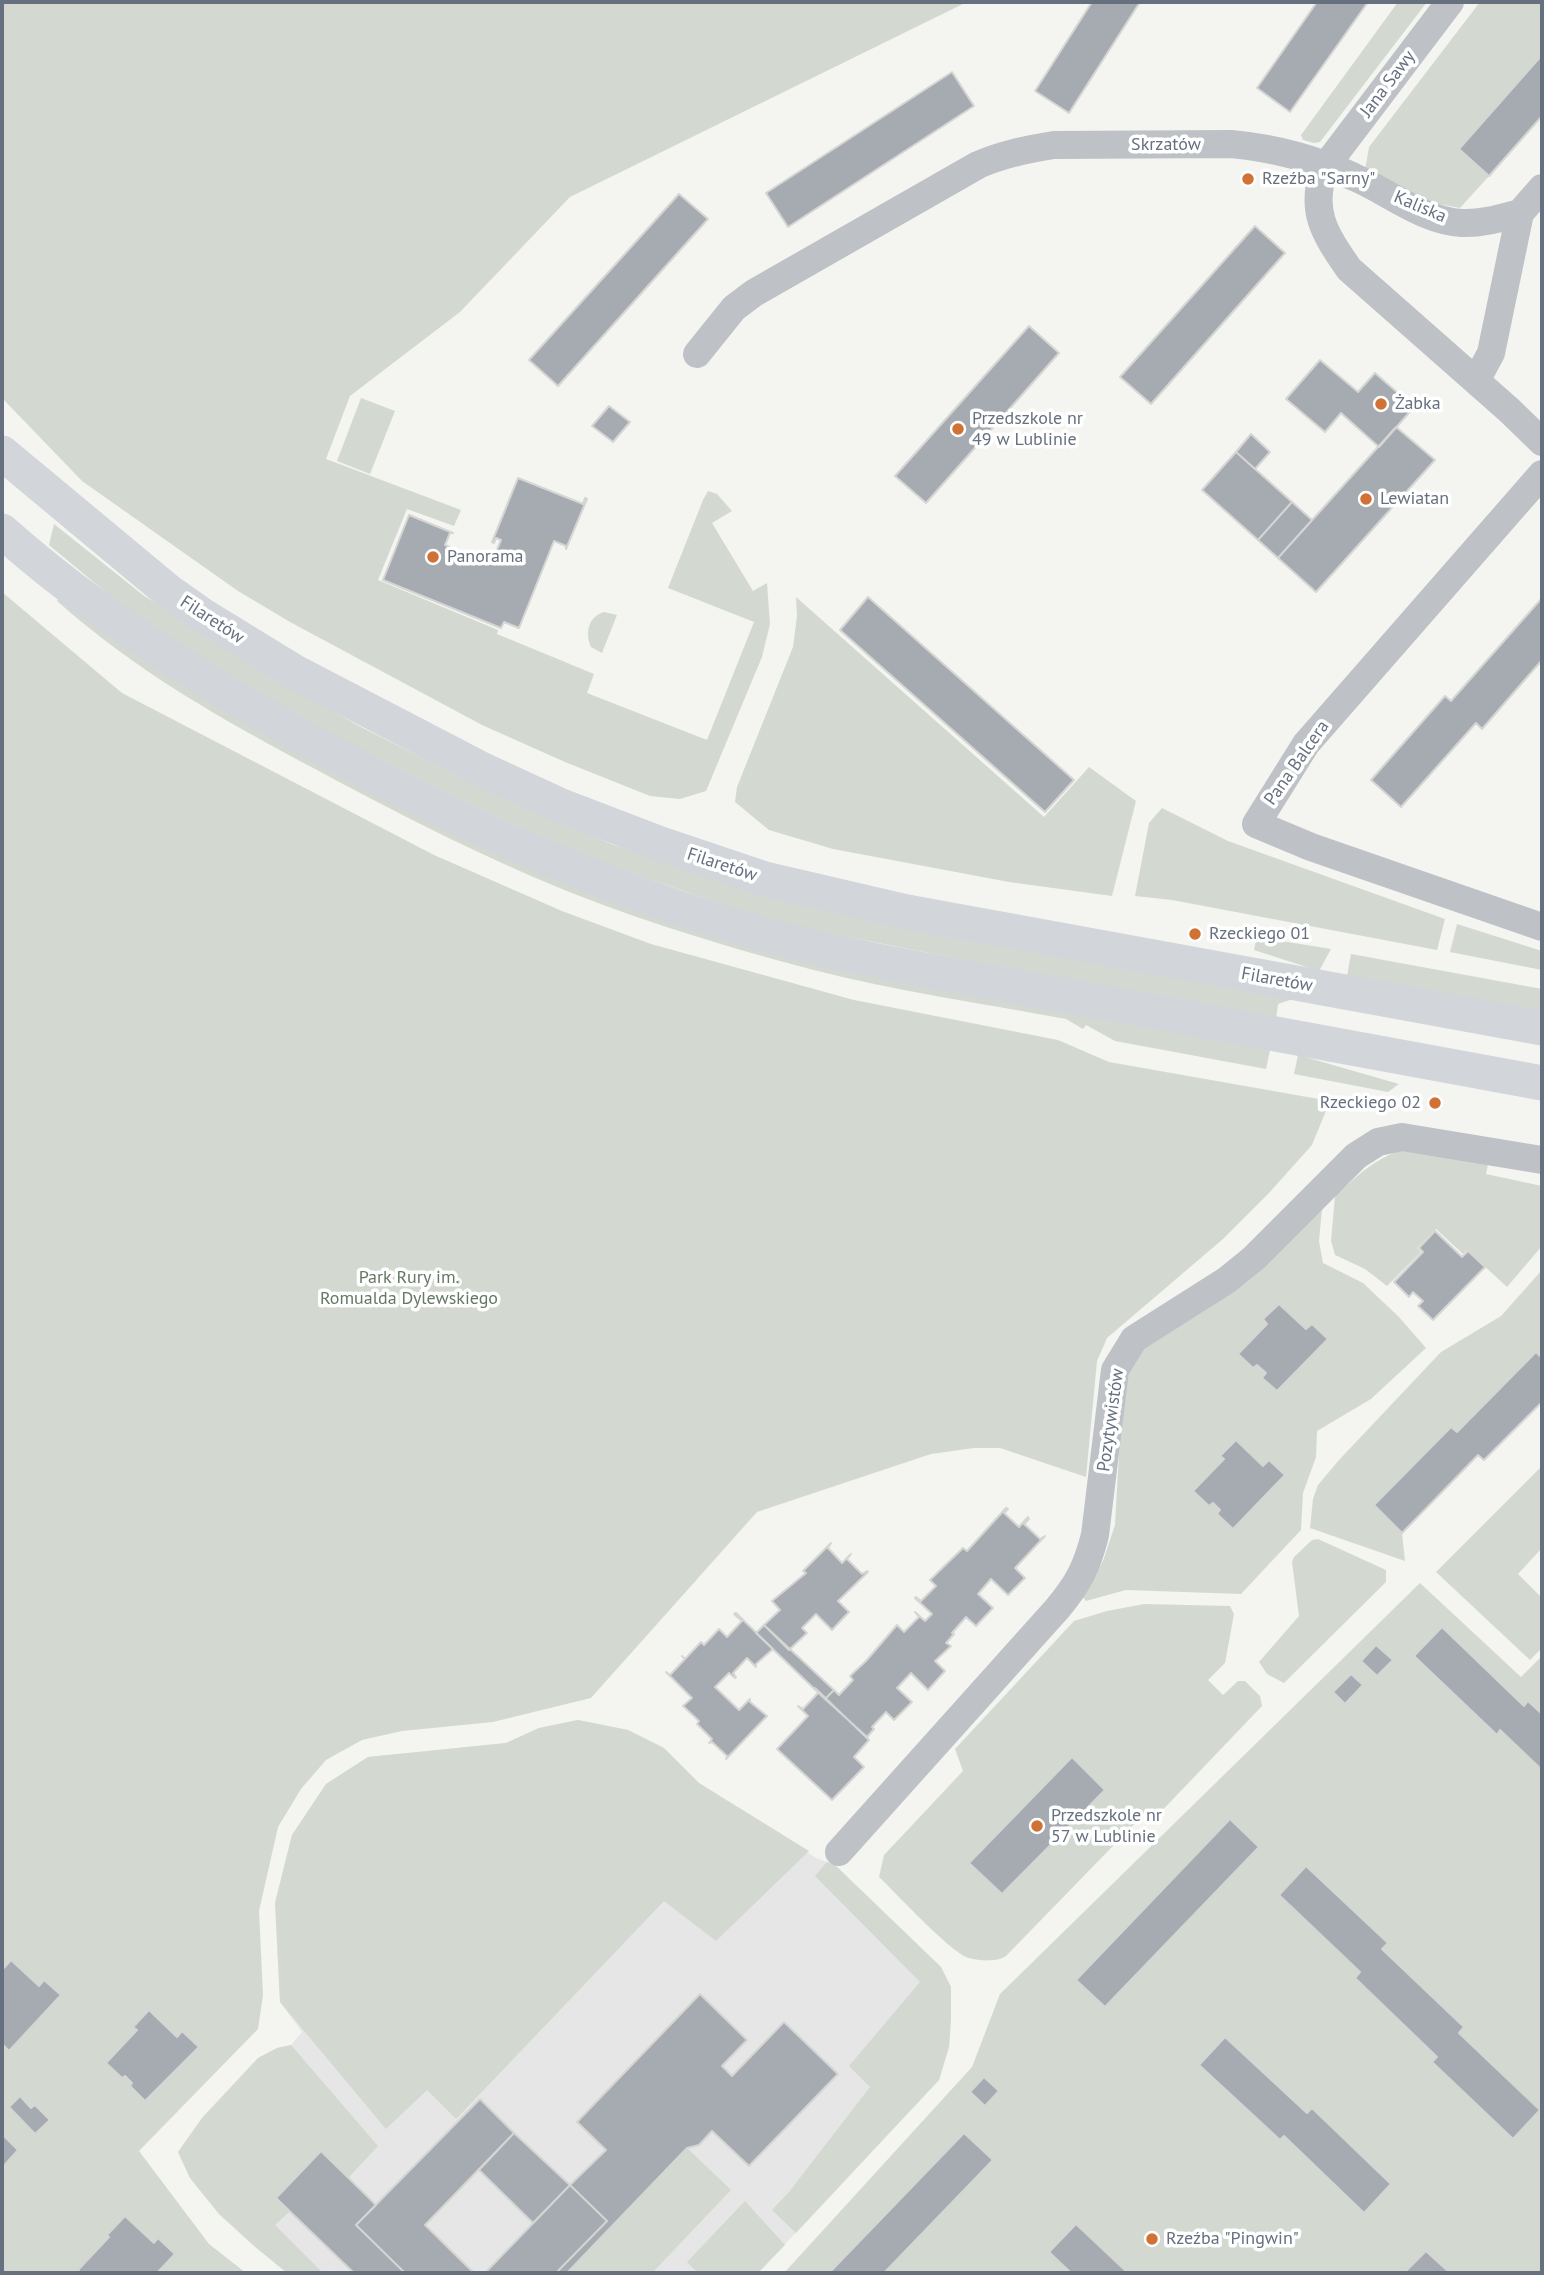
<!DOCTYPE html>
<meta charset="utf-8">
<style>
body{margin:0}
#map{position:relative;width:1544px;height:2275px;overflow:hidden;background:#f4f4f1;font-family:"PT Sans",sans-serif}
canvas{display:block}
.frame{position:absolute;inset:0;border:4px solid #67707f;pointer-events:none}
</style>
<div id="map">
<canvas width="1544" height="2275"></canvas>
<div class="frame"></div>
</div>
<script>
const c = document.querySelector('canvas').getContext('2d');
c.lineJoin = 'round';
function paint(path, color) {
  c.fillStyle = color;
  c.fill(path, 'evenodd');
}
function strokePath(path, color, width, dash) {
  c.strokeStyle = color;
  c.lineWidth = width;
  c.lineCap = dash ? 'butt' : 'round';
  c.setLineDash(dash || []);
  c.stroke(path);
}
function drawText(font, color, halo, rows, align = 'center') {
  c.font = font + ' "PT Sans",sans-serif';
  c.lineWidth = 7;
  c.setLineDash([]);
  c.textBaseline = 'middle';
  c.strokeStyle = halo;
  c.fillStyle = color;
  for (const [text, x, y, turn = 0] of rows) {
    c.save();
    c.translate(x, y);
    c.rotate((+turn || 0) * Math.PI / 180);
    c.textAlign = isNaN(turn) ? turn : align;
    if (halo) c.strokeText(text, 0, 0);
    c.fillText(text, 0, 0);
    c.restore();
  }
}
paint(new Path2D(`
 M578,1720L628,1730L664,1748L699,1783L816,1858L835,1865L941,1967L951,1987V2019L949,2047L939,2080L758,2273H287L219,2214L190,2178L178,2152L202,2118L258,2058L277,2048L291,2045L302,2032L280,2002L275,1903L292,1835L326,1784L368,1757L506,1743L539,1728Z`), '#e5e6e5');
paint(new Path2D(`
 M2,2H967L570,197L460,312L350,396L326,459L461,510L454,526L407,509L378,580L498,630L497,634L594,674L587,693L707,740L754,622L668,588L703,500L708,491L717,494L732,511L712,523L753,591L767,583L770,624L762,657L706,791L680,799L650,796L565,762L482,725L290,622L238,591L82,481L2,398Z
 M1398,2H1427L1320,142L1314,143L1303,140L1301,135Z
 M1480,2H1542V55L1459,149L1489,176L1460,208L1428,202L1365,170L1369,147Z
 M361,398L395,411L370,474L337,461Z
 M54,524L143,595L255,667L361,727L492,793L611,844L777,898L1293,999L1278,1004L1276,1019L988,965L774,922L593,860L416,780L271,703L133,615L49,545Z
 M2,592L122,693L434,855L562,911L651,944L854,1000L1058,1040L1109,1062L1330,1101L1312,1145L1269,1193L1223,1239L1107,1338L1097,1361L1086,1477L1000,1448H974L931,1454L757,1512L591,1698L493,1722L402,1731L362,1740L326,1760L301,1789L278,1827L259,1911L263,1995L258,2029L139,2151L209,2244L246,2273H2Z
 M796,597L1044,817L1089,767L1136,801L1112,896L1009,882L833,849L769,830L735,802L737,787L793,647L797,616Z
 M59,598L465,839L1270,1050L1266,1069L1115,1041L1086,1025L1083,1029L1066,1019C981,1003 893,991 810,969C715,944 621,915 531,876C458,844 387,808 317,770C226,722 134,670 57,601Z
 M604,612L617,615L602,653L591,647C585,633 588,617 604,612Z
 M1162,808L1228,841L1445,919L1437,950L1172,900L1135,896L1149,823Z
 M1457,924L1542,951V970L1450,952Z
 M1257,937L1331,949L1319,971L1254,950Z
 M1351,954L1542,989V1011L1347,976Z
 M1298,1055L1399,1084L1388,1092L1294,1074Z
 M1409,1147L1490,1155L1486,1174L1542,1186V1246L1507,1287L1467,1250L1463,1254L1436,1229L1417,1248L1421,1252L1387,1286L1365,1269L1335,1255L1331,1241L1335,1196C1360,1173 1376,1158 1409,1147Z
 M1322,1209L1319,1241L1323,1263L1363,1283L1399,1317L1426,1348L1371,1399L1317,1431L1316,1457L1303,1493L1301,1530L1241,1594L1126,1590L1086,1601L1082,1596L1103,1561L1115,1525L1123,1382L1141,1349Z
 M1542,1270V1354L1540,1356L1536,1352L1457,1432L1451,1427L1402,1533L1405,1561L1310,1528L1313,1499L1318,1485L1339,1460L1441,1352L1501,1316Z
 M1542,1466V1548L1518,1574L1542,1598V1648L1530,1660L1436,1572Z
 M1318,1539L1386,1570V1582L1284,1683L1267,1674L1259,1662L1299,1616L1292,1562L1294,1557L1312,1540Z
 M1420,1583L1521,1677L1542,1656V2273H784L972,2067L1000,1994Z
 M1144,1604L1230,1606L1234,1614L1225,1663L1208,1680L1223,1695L1238,1681H1245L1260,1696L1262,1706L1154,1819L1146,1812L1006,1956C998,1962 979,1961 969,1958C952,1954 895,1892 879,1877L884,1855L963,1771L955,1749L1074,1621L1107,1611Z
 M578,1720L628,1730L664,1748L699,1783L809,1851L716,1941L664,1901L456,2119L427,2090L386,2129L280,2002L275,1903L292,1835L326,1784L368,1757L506,1743L539,1728Z
 M827,1862L835,1865L941,1967L951,1987V2019L949,2047L939,2080L796,2233L772,2210L789,2192L870,2087L849,2066L920,1982L815,1876Z
 M291,2045L378,2146L348,2178L290,2211L275,2225L323,2273H287L254,2246L219,2214L190,2178L178,2152L202,2118L258,2058L277,2048Z
 M687,2148L731,2190L652,2273H567Z
 M745,2201L785,2245L758,2273H698L687,2262Z`), '#d3d9d1');
const building = new Path2D(`
 M1092,2H1140L1069,113L1035,91Z
 M1317,2H1368L1290,112L1257,88Z
 M1542,55V116L1489,176L1459,149Z
 M952,72L974,106L788,227L766,193Z
 M679,194L708,219L558,386L529,360Z
 M1255,226L1285,253L1151,404L1120,377Z
 M1029,326L1059,353L926,503L895,476Z
 M1320,360L1358,392L1375,373L1414,407L1379,447L1341,413L1325,432L1286,399Z
 M609,406L630,422L613,442L592,426Z
 M1396,427L1435,460L1316,592L1278,558Z
 M1251,434L1270,452L1255,469L1236,452Z
 M1236,452L1292,502L1258,540L1202,490Z
 M518,478L583,504L585,498L587,499L566,549V546L554,541L519,628L504,622L501,628L383,580L409,515L453,533H450L445,545L491,564L501,540L496,538L494,543L492,542Z
 M1292,502L1312,520L1278,558L1258,540Z
 M868,597L1074,780L1045,812L840,630Z
 M1542,598V660L1482,729L1476,723L1401,807L1371,780L1445,696L1451,701Z
 M1435,1231L1462,1257L1468,1251L1485,1267L1433,1320L1418,1306L1423,1301L1413,1292L1409,1297L1394,1282L1423,1252L1419,1248Z
 M1279,1304L1306,1329L1312,1324L1328,1339L1277,1391L1262,1378L1266,1373L1257,1365L1253,1368L1238,1354L1267,1324L1263,1319Z
 M1536,1352L1540,1356L1542,1354V1402L1484,1460L1478,1455L1402,1533L1374,1505L1451,1427L1457,1432Z
 M1236,1440L1263,1466L1269,1460L1285,1475L1233,1529L1217,1514L1220,1510L1213,1503L1209,1506L1193,1491L1224,1459L1220,1456Z
 M1006,1508L1008,1509L1004,1513L1019,1527L1028,1517L1029,1519L1024,1524L1040,1539L1045,1536L1015,1568L1025,1578L1008,1595L991,1579L978,1594L993,1608L976,1626L966,1617L952,1633L954,1634L946,1643L951,1646L935,1661L945,1671L928,1690L911,1673L897,1688L912,1702L894,1720L886,1712L872,1727L874,1729L867,1737L825,1699L834,1690L839,1695L853,1680L850,1676L866,1661L897,1625L904,1632L919,1617L915,1612L925,1621L932,1614L915,1598L916,1597L921,1601L936,1586L930,1580L963,1548L967,1551Z
 M831,1543L828,1548L842,1563L851,1554L847,1559L862,1574L867,1571L868,1572L838,1601L849,1612L832,1630L816,1614L802,1628L807,1633L789,1650L764,1625L780,1610L772,1601L806,1573L803,1571Z
 M736,1613L773,1649L756,1664V1667L747,1658L733,1673L736,1677L735,1678L729,1673L715,1687L739,1710L750,1699V1702L767,1716L726,1759L727,1756L712,1742L709,1743L712,1739L697,1724L699,1721L683,1706L692,1698L666,1672L670,1675L685,1659L682,1656L685,1659L701,1642L704,1645L719,1629L727,1637L742,1621L734,1614Z
 M764,1625L834,1690L825,1699L756,1633Z
 M1442,1627L1524,1706L1528,1701L1542,1714V1770L1500,1730L1497,1735L1414,1656Z
 M1376,1645L1393,1660L1377,1676L1361,1661Z
 M1351,1674L1363,1685L1345,1704L1333,1692Z
 M815,1688L869,1740L854,1757L864,1767L832,1800L777,1749L808,1716L798,1706L803,1709L818,1693Z
 M1072,1757L1105,1790L1002,1894L969,1863Z
 M1230,1819L1259,1847L1105,2007L1076,1980Z
 M1306,1866L1388,1943L1382,1949L1464,2027L1459,2033L1540,2110L1513,2139L1432,2062L1437,2057L1355,1978L1360,1972L1279,1895Z
 M11,1960L39,1986L44,1980L61,1995L9,2051L2,2044V1970Z
 M700,1994L747,2040L722,2066L732,2076L784,2022L838,2074L749,2166L712,2131L699,2145L687,2148L567,2273H556L607,2221L570,2185L606,2150L577,2122Z
 M149,2010L177,2037L182,2031L199,2047L145,2101L130,2086L132,2083L125,2076L122,2078L106,2063L137,2030L133,2027Z
 M1225,2037L1307,2113L1312,2108L1391,2184L1364,2213L1284,2136L1280,2140L1199,2065Z
 M984,2077L999,2091L985,2106L970,2092Z
 M20,2096L31,2108L35,2105L50,2120L35,2134L9,2107Z
 M480,2099L514,2133L425,2225L474,2273H405L356,2225Z
 M514,2133L570,2185L533,2223L479,2170Z
 M964,2133L993,2160L884,2273H829Z
 M2,2134L18,2150L2,2168Z
 M321,2151L376,2205L356,2225L405,2273H354L276,2198Z
 M570,2185L607,2221L556,2273H485Z
 M125,2216L154,2243L158,2238L175,2254L157,2273H81L78,2270L109,2237L107,2235Z
 M1076,2224L1128,2273H1071L1049,2252Z
 M1426,2251L1450,2273H1404Z`);
paint(building, '#a6abb1');
strokePath(building, '#d5d6d4', 2);
strokePath(new Path2D(`
 M1450,2L1325,167C1309,210 1324,233 1349,269L1509,410L1542,442
 M697,354L734,308L754,293L978,165C1003,154 1027,149 1054,145L1231,144C1273,148 1316,159 1354,177C1389,192 1423,221 1462,223C1481,224 1501,218 1520,213
 M1476,381L1491,353L1520,213L1542,188
 M1542,474L1306,744L1256,824L1311,847L1542,927
 M839,1852L1057,1609C1078,1584 1087,1567 1095,1535L1115,1370L1134,1339L1227,1280L1254,1258L1356,1156L1378,1142L1402,1137L1542,1160`), '#bec1c5', 28);
strokePath(new Path2D(`
 M2,453L168,591L205,617L293,671L485,771L559,805L661,844L765,879L907,912L1542,1028
 M2,531C98,616 207,684 319,746C458,822 603,889 756,932C865,962 979,980 1091,1000C1241,1027 1392,1056 1542,1083`), '#d2d5d9', 35);
for (const [x, y, r, color] of [
 [1248,179,7,"#d07236"],
 [1381,404,7,"#d07236"],
 [958,429,7,"#d07236"],
 [1366,499,7,"#d07236"],
 [433,557,7,"#d07236"],
 [1195,934,7,"#d07236"],
 [1435,1103,7,"#d07236"],
 [1037,1826,7,"#d07236"],
 [1152,2239,7,"#d07236"]
]) {
  const dot = new Path2D();
  dot.arc(x, y, r, 0, 2 * Math.PI);
  c.fillStyle = color;
  c.fill(dot);
  strokePath(dot, '#fff', 2.5);
}
drawText('18px', '#67707f', '#fff', [
 ["Jana Sawy",1388,84,-53],
 ["Skrzatów",1166,145],
 ["Kaliska",1420,207,23],
 ["Filaretów",212,620,33],
 ["Pana Balcera",1297,763,-55],
 ["Filaretów",722,865,18],
 ["Filaretów",1277,980,10],
 ["Pozytywistów",1111,1420,-82]
]);
drawText('18px', '#67707f', '#fff', [
 ["Rzeźba \"Sarny\"",1262,179],
 ["Żabka",1395,404],
 ["Przedszkole nr",972,419],
 ["49 w Lublinie",972,440],
 ["Lewiatan",1380,499],
 ["Panorama",447,557],
 ["Rzeckiego 01",1209,934],
 ["Rzeckiego 02",1421,1103,"right"],
 ["Przedszkole nr",1051,1816],
 ["57 w Lublinie",1051,1837],
 ["Rzeźba \"Pingwin\"",1166,2239]
], 'left');
drawText('18px', '#657765', '#fff', [
 ["Park Rury im.",409,1278],
 ["Romualda Dylewskiego",409,1299]
]);
</script>
